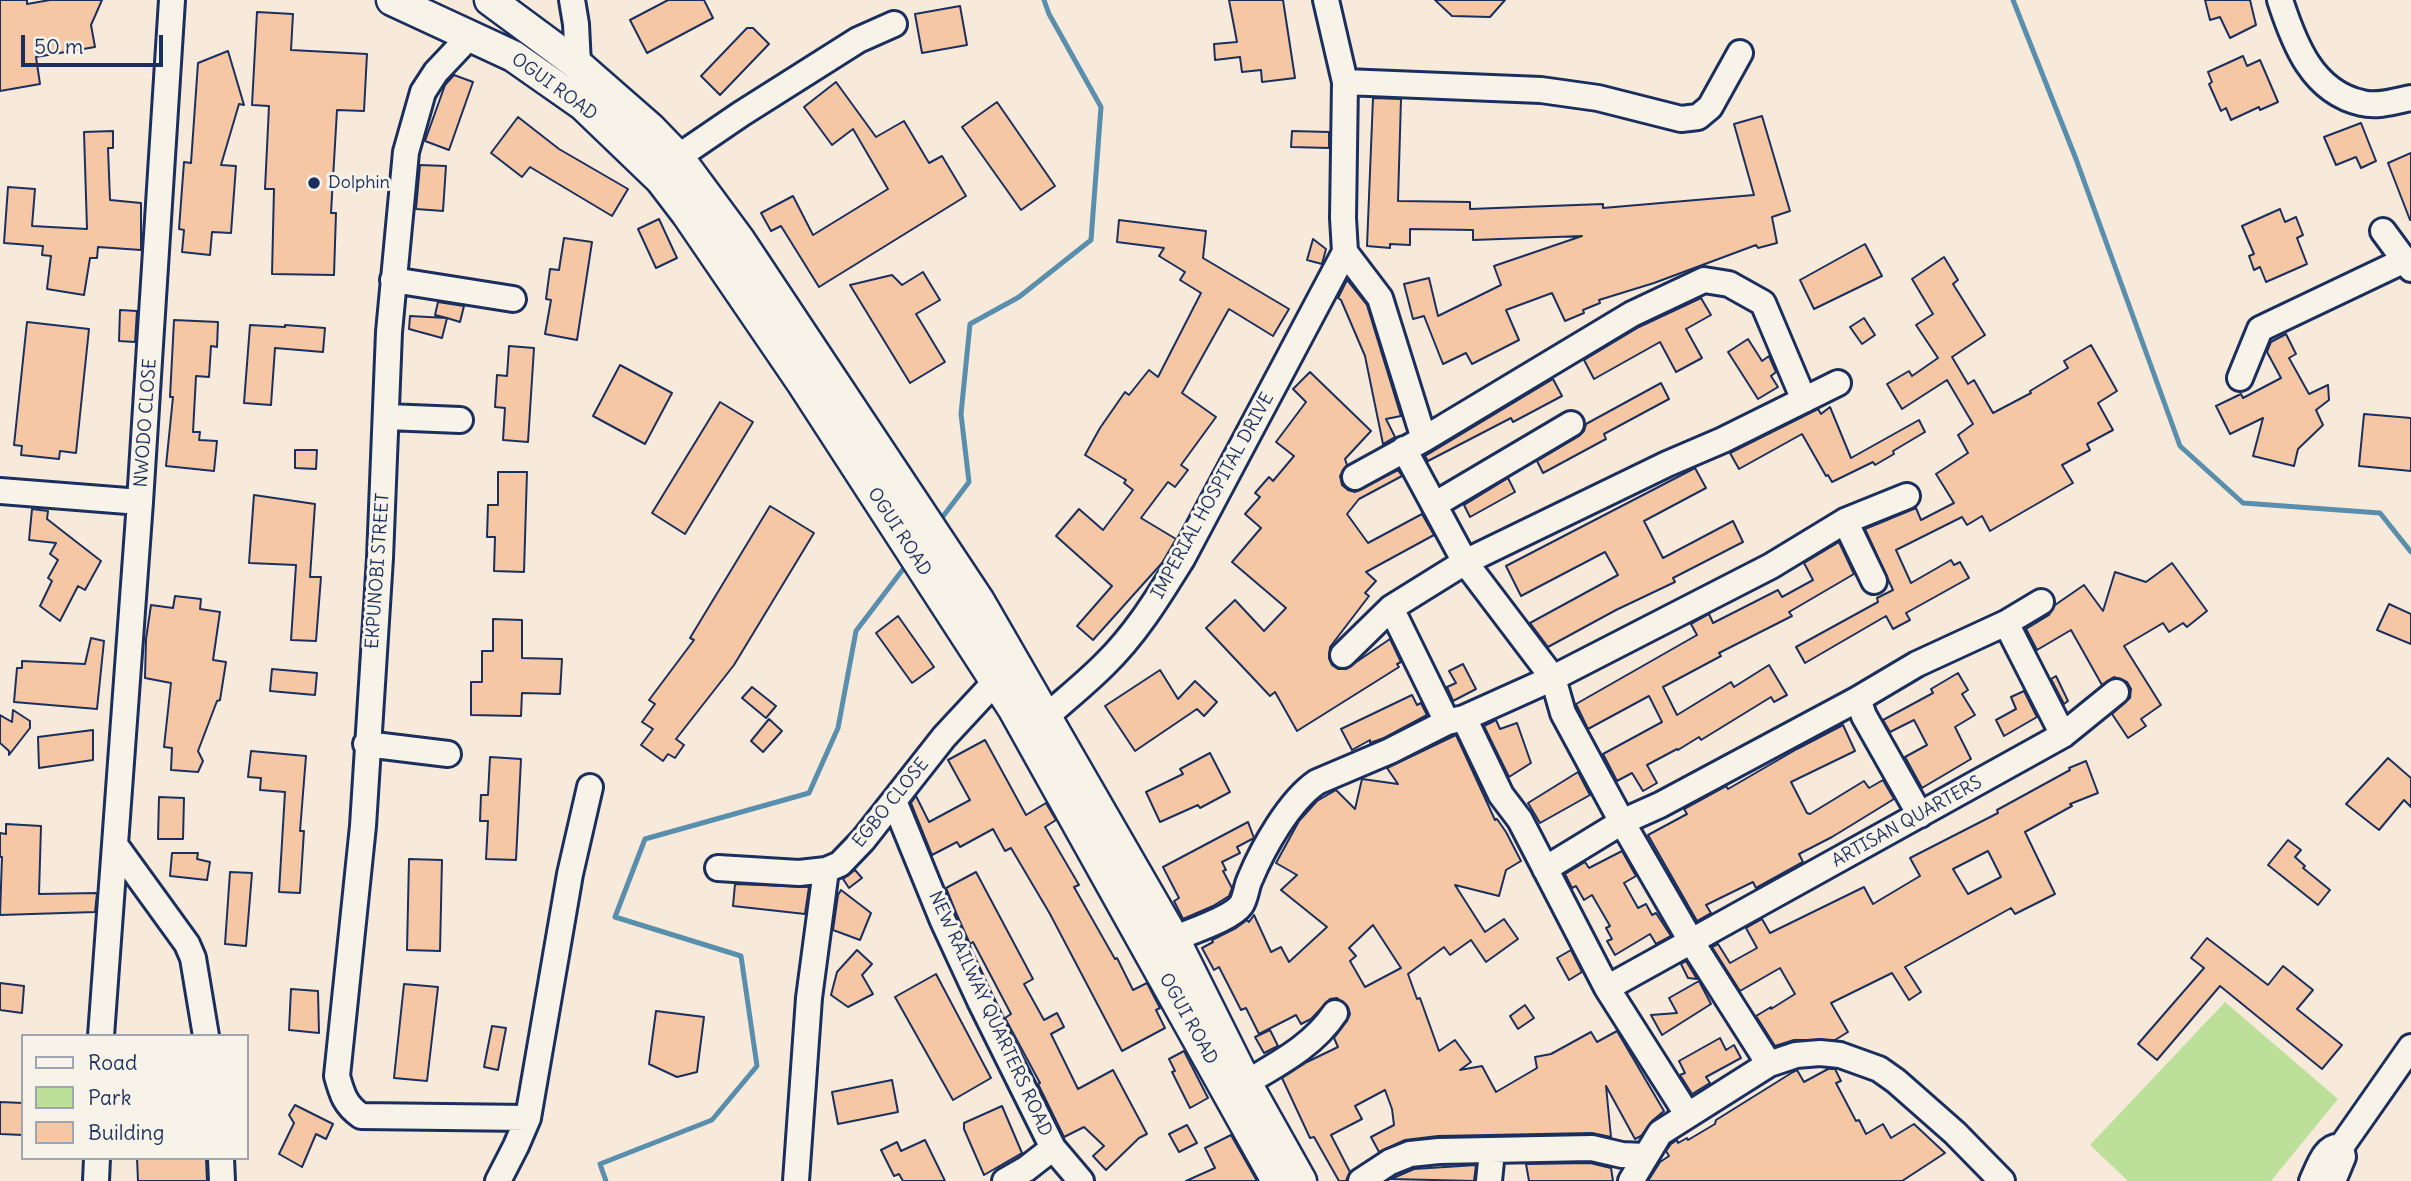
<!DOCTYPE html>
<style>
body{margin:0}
#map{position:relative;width:2411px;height:1181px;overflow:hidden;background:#f7eada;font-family:Delius,sans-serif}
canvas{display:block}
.legend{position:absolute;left:21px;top:1034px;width:228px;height:126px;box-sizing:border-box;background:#f7f3e8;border:2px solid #9fa5b1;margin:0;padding:9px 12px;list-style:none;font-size:21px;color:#1b2f5e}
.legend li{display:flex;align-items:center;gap:14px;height:35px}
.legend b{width:35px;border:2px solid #9fa5b1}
.scale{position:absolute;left:21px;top:35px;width:142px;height:32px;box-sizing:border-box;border:4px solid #1b2f5e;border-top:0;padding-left:9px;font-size:21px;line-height:24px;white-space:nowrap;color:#1b2f5e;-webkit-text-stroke:5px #f7f3e8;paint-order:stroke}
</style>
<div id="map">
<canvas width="2411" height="1181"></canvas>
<ul class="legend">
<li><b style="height:9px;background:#f7f3e8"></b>Road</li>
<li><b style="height:19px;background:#bce09a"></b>Park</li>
<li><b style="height:19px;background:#f5c7a4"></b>Building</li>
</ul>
<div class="scale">50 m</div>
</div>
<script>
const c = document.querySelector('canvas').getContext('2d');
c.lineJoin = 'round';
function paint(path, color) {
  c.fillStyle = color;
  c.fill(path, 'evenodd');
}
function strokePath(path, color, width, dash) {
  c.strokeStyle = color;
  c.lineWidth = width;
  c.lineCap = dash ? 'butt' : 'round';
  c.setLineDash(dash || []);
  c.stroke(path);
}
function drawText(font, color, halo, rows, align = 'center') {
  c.font = font + ' Delius,sans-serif';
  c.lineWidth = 6;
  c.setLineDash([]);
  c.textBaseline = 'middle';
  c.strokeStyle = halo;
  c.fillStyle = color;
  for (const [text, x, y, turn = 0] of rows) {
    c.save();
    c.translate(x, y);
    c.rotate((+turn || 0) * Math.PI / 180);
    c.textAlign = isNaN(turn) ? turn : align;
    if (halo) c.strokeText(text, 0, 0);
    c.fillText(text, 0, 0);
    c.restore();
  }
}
paint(new Path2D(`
 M2225,1002L2338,1099L2271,1181H2128L2090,1145Z`), '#bce09a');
strokePath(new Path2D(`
 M2013,0L2076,159L2180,446L2243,503L2380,513L2411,552
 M938,523L969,482L961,414L970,324L1019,297L1091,240L1101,107L1049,14L1044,0
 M606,1181L600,1164L712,1120L757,1066L741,956L615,917L645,839L809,793L838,728L856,631L907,564`), '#598ead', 5);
const building = new Path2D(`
 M0,0H27V4L50,0H102L91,25L95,47L36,57L40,84L0,91Z
 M668,0H704L713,18L647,53L630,20Z
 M1229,0H1283L1295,78L1262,82L1261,70L1242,72L1240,57L1215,60L1214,44L1237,42Z
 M1435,0H1505L1490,17L1452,16Z
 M2205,0H2250L2256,25L2230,38L2220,17L2210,20Z
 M960,6L967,45L922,53L915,14Z
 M257,12L293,14L291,50L367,54L364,111L337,110L331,213H336L334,275L272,274L274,189H265L269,106L252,105Z
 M747,28H753L769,44L720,95L701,76Z
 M228,51L244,105L239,104L221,165L236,166L231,233L212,232L210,255L182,252L184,230L179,229L184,162L191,163L198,63Z
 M2243,56L2247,66L2260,60L2278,102L2260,110L2259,107L2231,120L2226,108L2221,111L2209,84L2212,82L2208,72Z
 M454,75L473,82L449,150L425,141L445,85Z
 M836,82L876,137L904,121L929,163L942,156L966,196L819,287L781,226L771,231L761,213L793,196L813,235L888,189L853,129L832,145L804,107Z
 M1373,98L1401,99L1398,201L1470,202V209L1603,204V208L1754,195L1734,124L1762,116L1790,211L1772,217L1777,243L1758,248L1756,245L1654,283L1599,300L1600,303L1583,310L1584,313L1565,321L1552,293L1506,310L1519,340L1472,364L1466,353L1443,364L1424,316L1413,319L1404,284L1429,278L1438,316L1501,285L1494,266L1582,236L1473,240V230L1410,229V245L1390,244V248L1367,246Z
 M997,102L1055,186L1021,210L962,127Z
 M518,117L559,149L628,189L612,216L530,167L522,177L491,153Z
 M2361,123L2376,161L2361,168L2356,157L2336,165L2324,137Z
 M113,131V148H108L110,200L141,203V250L98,247L97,258H90L84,295L47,289L51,256L42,255L43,246L4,243L8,187L35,189L32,226L87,229L84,132Z
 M1292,131L1329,132V148L1291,147Z
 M2411,153V220H2410L2388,163Z
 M420,165L446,166L443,211L416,209Z
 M2280,209L2285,222L2296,217L2303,235L2297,238L2307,264L2266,282L2260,267L2254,270L2249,256L2254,254L2242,226Z
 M659,219L677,258L656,268L638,229Z
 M1119,220L1206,231L1203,258L1289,309L1273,336L1229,309L1182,393L1216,417L1181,465L1188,470L1175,487L1168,482L1141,518L1176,539L1162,563L1093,640L1077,626L1112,586L1056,536L1079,509L1103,530L1133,490L1124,483L1126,480L1085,455L1100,428L1125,392L1129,395L1149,370L1158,377L1201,293L1180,280L1185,272L1159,256L1164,248L1117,242Z
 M564,238L592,242L577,340L545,334L551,300L546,299L550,269L559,270Z
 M1313,239L1326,249L1322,264L1307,260Z
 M1865,244L1882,276L1814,309L1800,280Z
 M1944,257L1958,280L1953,284L1985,335L1952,357L1968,384L1974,380L1993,413L2031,393L2030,391L2068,368L2064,361L2091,345L2117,391L2098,403L2113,430L2087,444L2090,450L2062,465L2073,483L1990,531L1982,516L1967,525L1962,517L1896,550L1911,583L1951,560L1954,565L1960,562L1969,578L1906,613L1910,620L1893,629L1886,616L1805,663L1796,647L1878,602L1877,598L1893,590L1865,529L1916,508L1921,520L1954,503L1936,474L1968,453L1958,435L1973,424L1947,380L1902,409L1887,384L1909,371L1912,376L1938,358L1916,325L1933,314L1912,279Z
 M923,272L940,300L916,314L945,362L910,383L850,285L892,275L902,285Z
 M1347,280L1367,305L1401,416L1386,419L1395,437L1383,444L1365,356L1341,300L1338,298Z
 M1701,298L1711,315L1686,329L1702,358L1676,372L1660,342L1594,379L1584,360L1639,327Z
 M438,302L464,306L460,322L447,318L442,338L409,329L410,316L447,318L435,315Z
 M120,310L137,311L135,342L119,341Z
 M1864,318L1875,335L1862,344L1850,327Z
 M174,320L218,322L217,347L211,346L209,377L196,376L193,432H200L199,440L217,441L214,471L166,466L173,397H170Z
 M27,322L89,329L76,453L60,451L59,459L21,455L22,446L14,445Z
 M250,325L285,327V325L325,328L323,352L275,348L271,405L244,403Z
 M2286,334L2296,354L2289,358L2309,394L2328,385L2329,400L2316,410L2323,425L2298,449L2294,466L2253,456L2263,418L2230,434L2216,406L2241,394L2243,398L2281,378L2267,352L2271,342Z
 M1748,339L1762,361L1769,356L1776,372L1771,376L1778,387L1758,399L1728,352Z
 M509,346L534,348L528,442L503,440L505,408L495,407L497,375L507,376Z
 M620,365L672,393L645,444L593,416Z
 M1310,372L1371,431L1345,459L1347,465L1340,476L1342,485L1348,490L1355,492L1398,470L1402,476L1359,499L1347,514L1368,543L1422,514L1434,535L1366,572L1376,581L1365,593L1369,596L1330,647L1329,658L1332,665L1338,669H1346L1390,639L1401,662L1397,664L1399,667L1297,731L1275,692L1270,696L1206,628L1235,600L1264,631L1286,608L1232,562L1261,528L1245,514L1260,497L1255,493L1269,477L1273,481L1294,456L1276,442L1306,402L1293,389Z
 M1553,379L1562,396L1513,422L1511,418L1428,461L1425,456Z
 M1661,383L1669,399L1604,434L1606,439L1543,473L1537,461L1579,436L1584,431L1586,424Z
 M720,402L753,422L685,534L652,513Z
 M1830,407L1851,458L1919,420L1925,432L1893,451L1894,454L1875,465L1873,462L1832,482L1828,475L1826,476L1802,434L1739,469L1730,453L1818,409L1821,414Z
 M2364,414L2411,418V471L2359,466Z
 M295,450H317L316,469L295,468Z
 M1695,468L1706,488L1644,521L1663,558L1733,521L1743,542L1673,578L1675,582L1616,610L1548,647L1530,623L1618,575L1605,552L1521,596L1506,566Z
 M498,472H527L524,572L494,571L495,537H487L488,505H498Z
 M1508,478L1515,492L1470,517L1464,505Z
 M254,495L315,504L310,577H321L316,641L291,640L296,565L249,563Z
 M770,506L814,533L734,665L676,739L684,745L675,758L668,754L663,761L641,745L653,729L642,722L655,704L649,700L694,640L690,638Z
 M32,509L48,511L47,519L101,561L85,590L78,586L60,621L40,606L52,581L48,578L58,560L50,554L56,543L29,540Z
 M1839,542L1854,574L1789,612L1792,616L1719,653L1721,656L1663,687L1677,715L1731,682L1734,687L1769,665L1787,695L1774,702L1771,697L1701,740L1699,737L1678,750L1677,749L1647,765L1657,783L1643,791L1632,773L1617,781L1603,754L1662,722L1649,696L1588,729L1576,704L1697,635L1691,624L1709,614L1713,623L1778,590L1782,597L1813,580L1804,563Z
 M2172,563L2207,611L2187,627L2183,623L2169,632L2163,623L2124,646L2161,705L2141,719L2146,726L2128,738L2112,714L2130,698L2131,689L2127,682L2114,677L2102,685L2071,630L2037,650L2026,629L2049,615L2055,605L2084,585L2103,611L2115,572L2146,582Z
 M175,596L201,599L200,609L220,612L213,660L226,662L220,700L217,701L198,751L203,761L198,772L171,770L172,748L164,747L171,683L145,678L146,639L151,605L173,608Z
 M2389,604L2411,614V644L2377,630Z
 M898,616L934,667L912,683L876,633Z
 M493,619L522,620V658L562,659L560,694L522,693L521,716L471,715V682H482V651H493Z
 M91,638L104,641L97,709L14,702L17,668H22V661L85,664Z
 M1463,664L1476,689L1453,701L1447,687L1456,683L1449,671Z
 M272,669L317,673L315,695L270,691Z
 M1160,670L1178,699L1195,681L1217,702L1204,716L1197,709L1135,751L1105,706Z
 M1958,673L1968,690L1962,694L1975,715L1955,727L1971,759L1922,788L1905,757L1927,745L1914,720L1890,732L1883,720L1933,693L1931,689Z
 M2056,676L2068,701L2064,704L2051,679Z
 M752,687L776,706L766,718L742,698Z
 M2024,691L2037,717L2004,736L1996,720L2016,709L2011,697Z
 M1412,695L1417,705L1421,703L1427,715L1384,738L1370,743V740L1352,750L1341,729Z
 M13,710L30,721V728L9,755V751L0,743V715L12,722Z
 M769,719L782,731L763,752L751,741Z
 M1496,720L1500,729L1517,723L1531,763L1509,777L1484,726Z
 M1843,725L1855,751L1791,782L1807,813L1810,814L1864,781L1869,788L1883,780L1894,799L1832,837L1799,854L1803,862L1756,888L1753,882L1706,905L1711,913L1697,921L1648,835L1687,814L1684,809L1726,786L1728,789L1797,749Z
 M93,730V760L39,768L38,737Z
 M1456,735L1495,820L1497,819L1506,832L1521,861L1506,870L1499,896L1455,885L1485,932L1504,919L1518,939L1486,962L1471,940L1450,955L1444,947L1408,974L1417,999L1420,998L1439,1051L1455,1040L1471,1062L1460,1070L1482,1066L1496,1092L1537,1068L1535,1057L1551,1054L1591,1032L1597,1042L1617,1031L1664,1111L1652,1121L1641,1136L1635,1139L1606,1086L1611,1137L1592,1133L1438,1136L1405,1140L1379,1152L1371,1137L1394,1125L1392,1109L1385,1090L1355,1106L1362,1119L1331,1135L1350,1172L1346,1181H1339L1314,1137L1310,1138L1282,1078L1307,1062L1338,1047L1334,1038L1347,1021L1350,1014L1348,1007L1337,998L1330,999L1311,1019L1301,1024L1296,1015L1259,1034L1246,1008L1241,1010L1219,967L1214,970L1202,948L1213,942L1212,940L1236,928L1247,920L1249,922L1254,915L1271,952L1281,947L1289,962L1327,927L1281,890L1297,875L1276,863L1299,821L1317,801L1336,790L1355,809L1362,779L1398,784L1387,768ZM1373,925L1401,968L1365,987L1350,961L1356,956L1349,948Z
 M985,740L1026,815L1046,803L1056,820L1045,827L1079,885L1074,887L1115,959L1117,958L1133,990L1147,983L1160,1008L1156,1010L1165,1028L1122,1051L1050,914L1011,848L1005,851L993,829L960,847L957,842L932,855L911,803L916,796L929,822L970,800L948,760Z
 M251,751L306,756L300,831H304L300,893L279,892L285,792L260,790L261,778L248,777Z
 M1210,753L1230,792L1200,808L1198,805L1160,822L1146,792L1183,774L1180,769Z
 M490,757L521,759L516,860L486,859L488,821H480L481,795H488Z
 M2388,758L2411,778V807L2404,800L2379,830L2346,804Z
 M2086,761L2098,793L2070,804L2072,806L2025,832L2055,894L2015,914L2011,908L1905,967L1921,992L1909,1000L1892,973L1831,1003L1848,1032L1835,1040H1794L1775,1046L1756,1016L1771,1007V1009L1795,994L1780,968L1740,991L1712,947L1718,944L1730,963L1757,948L1746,928L1762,919L1770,933L1864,887L1873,904L1920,876L1910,858L1998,813L1997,810L2070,770L2069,768ZM1988,851L2001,877L1968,894L1953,869Z
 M1578,772L1590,795L1540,823L1528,803Z
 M159,797L184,798L183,839H158Z
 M1248,822L1254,838L1237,847L1240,853L1222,862L1226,870L1223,871L1232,888L1229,896L1213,906L1183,919L1174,901L1179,898L1163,867Z
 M6,824L41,826L39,894L97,893L95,912L0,915L2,857H0V833L6,834Z
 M2288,840L2301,850L2295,857L2305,866L2303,868L2330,890L2318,905L2268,865Z
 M1622,851L1636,876L1624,883L1638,908L1646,904L1652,915L1656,913L1671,936L1656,944L1650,934L1615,955L1607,941L1612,939L1606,928L1610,926L1592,895L1584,900L1576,886L1572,888L1565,874L1585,862L1589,868Z
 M172,853H198L197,859L210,862L207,880L170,876Z
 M409,859L442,860L440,951L407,950Z
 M855,870L862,878L849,888L843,879Z
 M230,872L252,873L246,946L225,944Z
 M976,872L1033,979L1024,984L1044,1020L1057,1013L1064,1027L1051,1034L1078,1089L1113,1070L1147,1134L1139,1138L1106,1170L1093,1156L1104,1146L1084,1127L1064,1137L1038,1084L1040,1083L1005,1018L1011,1014L973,942L970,944L957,915L946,888Z
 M735,884L809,887L805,914L733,906Z
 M841,890L871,913L860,940L833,930L838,895Z
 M2207,938L2268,985L2283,966L2313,990L2297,1009L2342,1045L2322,1069L2220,986L2157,1060L2138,1044L2204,968L2191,958Z
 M857,950L872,964L862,975L873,994L848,1007L831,995L837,972Z
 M1571,950L1582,972L1569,980L1557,958Z
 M1686,961L1697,979L1688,978L1681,964Z
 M936,974L991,1078L953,1100L895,997Z
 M1699,981L1711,1004L1662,1035L1651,1015L1677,1013L1669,998Z
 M0,983L24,986L22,1013L0,1010Z
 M404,984L438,987L427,1081L394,1078Z
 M291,989L318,991L319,1033L289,1030Z
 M1525,1005L1534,1018L1518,1029L1510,1016Z
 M656,1011L704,1017L697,1072L677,1077L649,1064Z
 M492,1026L506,1028L498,1070L484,1067Z
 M1270,1030L1278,1046L1264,1053L1255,1037Z
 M1720,1038L1726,1050L1734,1045L1741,1058L1706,1077L1710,1083L1692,1094L1680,1075L1685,1073L1679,1061Z
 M1184,1051L1208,1098L1190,1108L1172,1072L1175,1071L1169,1059Z
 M1828,1069H1835L1841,1081L1836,1083L1856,1121L1859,1120L1866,1134L1883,1124L1891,1138L1914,1124L1945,1153L1902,1181H1648L1660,1162L1669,1156L1666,1151L1671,1144L1677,1140L1678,1143L1687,1138L1688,1140L1715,1124L1716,1120L1793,1072L1797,1070L1804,1082Z
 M892,1080L898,1112L838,1124L832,1092Z
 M0,1102L23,1103V1135L0,1134Z
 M295,1105L333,1124L326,1139L316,1134L302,1167L279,1154L294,1123L289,1115Z
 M1002,1106L1022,1153L984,1175L964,1129V1123Z
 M1187,1125L1197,1143L1179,1152L1169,1134Z
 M1231,1135L1257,1181H1186L1215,1168L1205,1148Z
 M925,1140L945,1181H903L899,1174L894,1176L881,1150L897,1142L901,1151Z
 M137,1158H206L207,1181H138Z
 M1590,1163L1611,1168L1613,1181H1529L1526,1164Z
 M1476,1165L1474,1181L1391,1179L1414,1169Z`);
paint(building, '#f5c7a4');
strokePath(building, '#1b2f5e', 2);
const minor = new Path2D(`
 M572,0L576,24L578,65
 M1326,0L1345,82L1343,218L1345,252L1380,298L1424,439
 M2280,0C2294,43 2312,92 2362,103C2377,107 2396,101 2411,98
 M470,36L436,72L423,92L406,152L389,332L380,558L363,826L337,1076C342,1094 345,1105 361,1116L528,1118
 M1345,82L1541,90L1598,98L1681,119L1698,117L1710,107L1740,53
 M678,157L741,114L858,40L894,24
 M2383,231L2411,269
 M393,280L513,299
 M2240,378L2260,329L2405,260
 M387,417L460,420
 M1404,449L1465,562L1553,678L1563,713L1622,822L1691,941L1769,1064
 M1355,477L1424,439L1632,314L1704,280L1729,284L1763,303L1804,400
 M0,491L140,502
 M1434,505L1571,424
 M1845,521L1874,581
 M1391,608L1465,562L1667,464L1723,440L1838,383
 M2006,623L2063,735
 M1343,655L1391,608L1447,722
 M1858,699L1864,716L1920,815
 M1047,716C1066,699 1086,683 1104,665C1136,634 1159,596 1182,559L1345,252
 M366,744L448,754
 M894,801L943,921L980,1001L1053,1148L1081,1181
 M116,846L187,944L193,958L206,1036
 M718,868L799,873L826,870L840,864L863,840L944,737L996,681
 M1545,869L1622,822L1660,805L1858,699L1917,664L2006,623L2041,602
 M1174,939C1191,931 1231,919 1241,905C1246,898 1246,887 1250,879C1263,848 1289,801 1317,782L1390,751L1447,722L1464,718
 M1607,988L2063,735L2116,692
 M101,1036L140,502L172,0
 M1246,1083C1279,1063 1313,1046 1335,1013
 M1687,1114L1607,988L1520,820L1501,795L1464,718L1553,678L1771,566L1845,521L1907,496
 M2341,1147L2411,1047
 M221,1158L222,1181
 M96,1181L97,1158
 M498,1181L516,1146L528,1118L570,874L590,787
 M796,1181L809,998L826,870
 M1005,1181L1026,1169L1053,1148
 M1361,1181L1390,1162L1410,1154L1439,1151L1592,1148L1622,1155L1645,1156
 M1489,1181L1492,1151
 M1631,1181L1660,1133L1769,1064L1796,1055L1820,1053L1840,1055L1879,1069L1896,1081L1955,1133L2002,1181
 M2312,1181C2318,1169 2325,1144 2341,1147
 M2333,1181L2343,1157L2341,1147`);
const major = new Path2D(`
 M392,0L513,56L583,105L661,180L687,214L803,384L1013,708L1277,1181
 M490,0L578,65L650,128L678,157L740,241L979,601L1174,939L1246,1083L1301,1181`);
strokePath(minor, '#1b2f5e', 30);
strokePath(major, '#1b2f5e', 35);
strokePath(minor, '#f7f3e8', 24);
strokePath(major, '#f7f3e8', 30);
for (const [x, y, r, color] of [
 [314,183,7,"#1b2f5e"]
]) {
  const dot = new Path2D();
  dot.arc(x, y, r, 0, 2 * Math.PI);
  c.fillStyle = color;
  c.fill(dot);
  strokePath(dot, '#f7f3e8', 2.5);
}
drawText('18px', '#1b2f5e', '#f7f3e8', [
 ["OGUI ROAD",554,87,36],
 ["NWODO CLOSE",146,423,-86],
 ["IMPERIAL HOSPITAL DRIVE",1213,496,-61],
 ["OGUI ROAD",899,532,57],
 ["EKPUNOBI STREET",378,571,-86],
 ["EGBO CLOSE",891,803,-51],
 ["ARTISAN QUARTERS",1907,822,-29],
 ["NEW RAILWAY QUARTERS ROAD",990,1014,65],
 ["OGUI ROAD",1188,1019,61]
]);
drawText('18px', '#1b2f5e', '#f7f3e8', [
 ["Dolphin",328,183]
], 'left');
</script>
